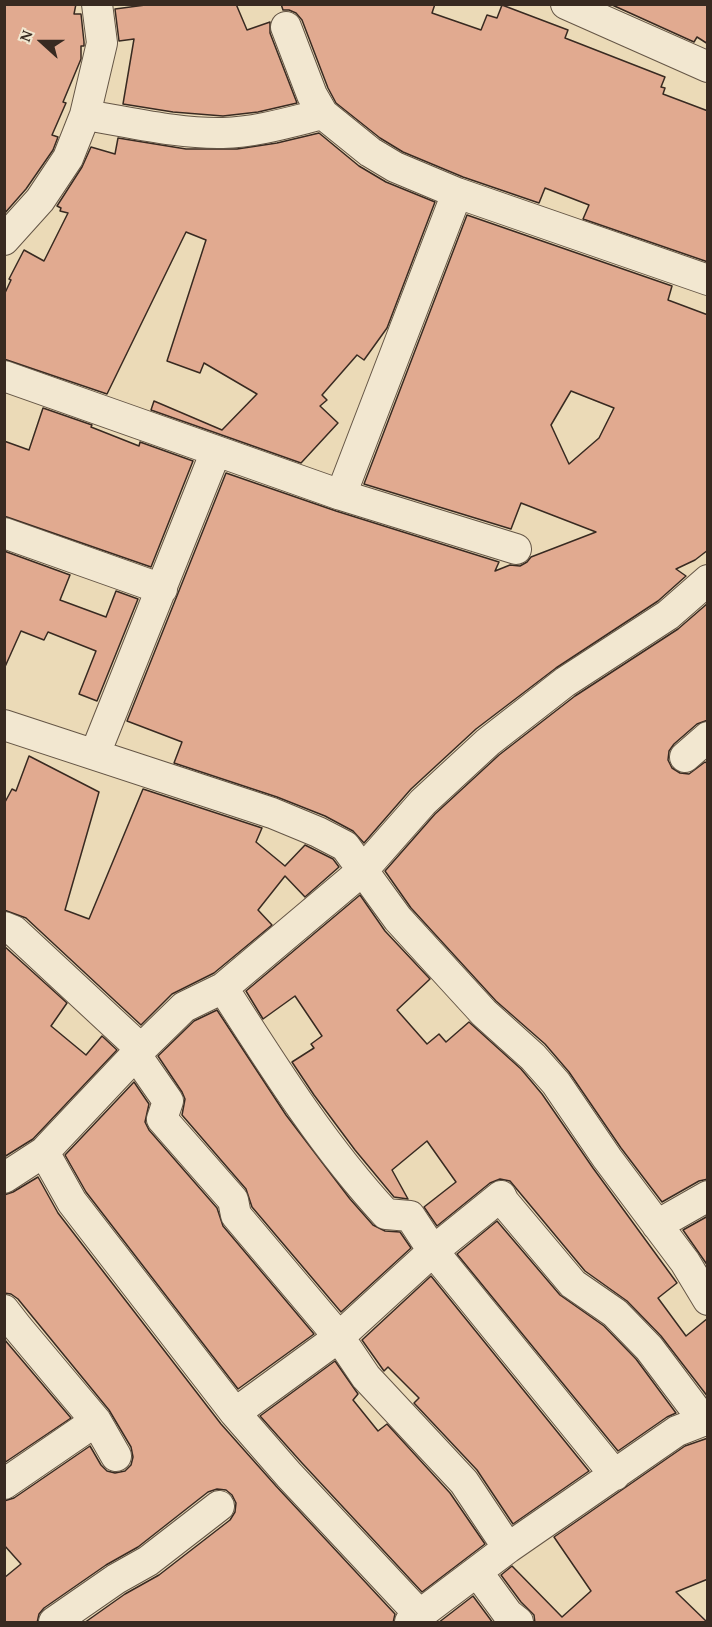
<!DOCTYPE html>
<style>
body{margin:0}
#map{position:relative;width:712px;height:1627px;overflow:hidden;background:#ebdab7;font-family:"Gentium Book Plus",serif}
canvas{display:block}
.frame{position:absolute;inset:0;border:6px solid #382a21;pointer-events:none}
.north{position:absolute;left:12px;top:12px;width:60px;height:60px;-webkit-text-stroke:4px #f2e7d0;paint-order:stroke;rotate:291deg;font-size:16px;font-weight:700;line-height:24px;text-align:center;color:#382a21}
.north::after{content:'';display:block;margin:auto;width:21px;height:27px;background:#382a21;clip-path:polygon(50% 0,100% 100%,50% 72%,0 100%)}
</style>
<div id="map">
<canvas width="712" height="1627"></canvas>
<div class="frame"></div>
<div class="north">N</div>
</div>
<script>
const c = document.querySelector('canvas').getContext('2d');
c.lineJoin = 'round';
function paint(path, color) {
  c.fillStyle = color;
  c.fill(path, 'evenodd');
}
function strokePath(path, color, width, dash) {
  c.strokeStyle = color;
  c.lineWidth = width;
  c.lineCap = dash ? 'butt' : 'round';
  c.setLineDash(dash || []);
  c.stroke(path);
}
const building = new Path2D(`
 M4,4H76L74,14H81L84,42V46H81V59L63,102L66,103L52,135L58,137L53,150L26,189L4,214Z
 M153,4H236L247,30L270,22V33L297,103L258,112L223,116L173,112L123,104L134,39L119,41L115,9Z
 M281,4H435L432,13L481,30L487,15L497,18L502,5L568,30L565,38L665,77L661,87L665,88L663,94L708,111V262L583,219L589,205L545,188L539,203L463,177L403,152L380,138L336,103L328,88L302,20L296,13L289,10H283Z
 M610,4H708V44L697,37L694,42Z
 M319,133L359,166L386,182L435,202L387,328L364,360L357,355L322,395L327,400L320,406L338,423L301,463L151,410L154,401L222,430L257,394L204,363L200,373L167,361L206,240L186,232L107,394L4,359V295L11,280L9,279L24,250L44,261L68,213L60,211L61,208L57,206L82,167L91,147L115,154L118,138L186,149H237L277,143Z
 M467,215L672,286L668,300L708,315V550L695,560L676,569L686,576L658,601L556,668L476,729L411,789L364,843L353,831L325,816L277,797L174,763L182,742L127,721L226,473L336,511L499,562L495,571L510,565L520,566L527,562L531,557L596,532L521,503L511,529L364,484ZM571,391L614,408L599,438L569,464L551,425Z
 M43,408L92,425L91,427L139,446L140,442L193,461L151,567L4,516V441L29,450Z
 M4,551L70,575L60,600L106,617L116,591L138,599L97,701L79,694L96,651L48,632L44,640L21,631L4,669Z
 M708,603V720L697,724L674,744L669,751L668,760L672,768L680,773L689,774L705,762L708,764V1179L699,1181L662,1202L621,1148L569,1072L545,1044L496,1001L411,908L385,871L435,814L499,755L575,696L678,629Z
 M29,756L99,792L65,910L89,919L143,789L262,828L256,842L285,866L305,845L333,859L339,867L305,897L285,876L258,910L272,925L214,973L172,994L141,1025L26,918L4,910V804L12,789L16,791Z
 M360,895L385,931L430,979L397,1010L427,1044L439,1034L446,1042L469,1022L521,1069L542,1094L593,1168L677,1283L658,1298L686,1336L708,1318V1397L661,1336L627,1301L585,1271L510,1181L500,1179L490,1183L437,1226L424,1207L456,1182L427,1141L392,1170L408,1199L394,1197L355,1150L314,1095L292,1062L314,1048L311,1044L322,1036L295,996L263,1019L246,991Z
 M4,946L67,1003L51,1026L86,1055L102,1036L117,1050L33,1139L4,1157Z
 M217,1010L286,1115L350,1199L373,1225L385,1231L400,1232L411,1248L341,1312L252,1207L246,1189L182,1115L185,1099L182,1092L158,1056L194,1021Z
 M134,1082L149,1104L145,1122L149,1130L217,1208L223,1226L314,1334L238,1389L86,1192L65,1155Z
 M38,1177L58,1213L221,1424L276,1486L395,1614L393,1623H84L125,1594L159,1575L230,1520L235,1512L236,1503L232,1495L226,1490L217,1489L208,1492L138,1547L106,1565L44,1608L39,1614L37,1623H4V1578L21,1564L4,1545V1501L14,1498L90,1446L101,1465L107,1471L115,1473L125,1471L131,1465L133,1457L131,1447L109,1410L18,1299L11,1294L4,1293V1195L13,1192Z
 M708,1216V1266L683,1230Z
 M497,1221L560,1295L604,1326L636,1359L676,1413L667,1417L618,1451L457,1254Z
 M431,1276L589,1471L513,1524L477,1470L414,1403L419,1398L388,1367L384,1371L362,1340Z
 M4,1339L71,1418L4,1463Z
 M335,1361L358,1394L353,1400L378,1431L387,1424L450,1493L485,1544L422,1592L302,1463L260,1416Z
 M708,1438V1579L676,1592L708,1623H535L534,1615L521,1602L501,1575L512,1566L562,1617L591,1591L554,1537L685,1446Z
 M473,1596L493,1623H438Z`);
paint(building, '#e1aa90');
strokePath(building, '#382a21', 1.5);
const street = new Path2D(`
 M566,4L708,67
 M286,27L312,95L323,114L370,152L395,167L457,193L708,280
 M85,115C130,122 177,134 223,133C257,132 290,122 323,114
 M4,240L40,200L68,158L85,115L102,43L97,4
 M4,376L341,495L516,549
 M341,495L457,193
 M4,533L162,589
 M4,725L272,813L318,832L345,846L398,919L484,1013L533,1057L556,1083L607,1158L685,1262L708,1300
 M95,754L216,451
 M685,757L708,737
 M4,927L14,931L141,1049
 M223,988C273,1066 323,1146 386,1214L410,1216L433,1251L615,1475
 M136,1055L168,1101L162,1119L233,1200L236,1215L339,1337L366,1377L464,1482L508,1548
 M44,1152L72,1202L235,1413L289,1475L420,1615
 M4,1178L44,1152L141,1049L184,1007L223,988L363,870L423,802L488,742L565,682L668,615L708,580
 M657,1225L708,1196
 M4,1310L18,1328L96,1421L116,1456
 M235,1413L339,1337L433,1251L501,1196L504,1202L573,1284L615,1313L649,1348L704,1421
 M4,1484L96,1421
 M478,1573L508,1614L518,1622
 M54,1622L116,1579L148,1561L219,1506
 M410,1622L508,1548L677,1431L708,1419`);
strokePath(street, '#655646', 32);
strokePath(street, '#f2e7d0', 30);
</script>
